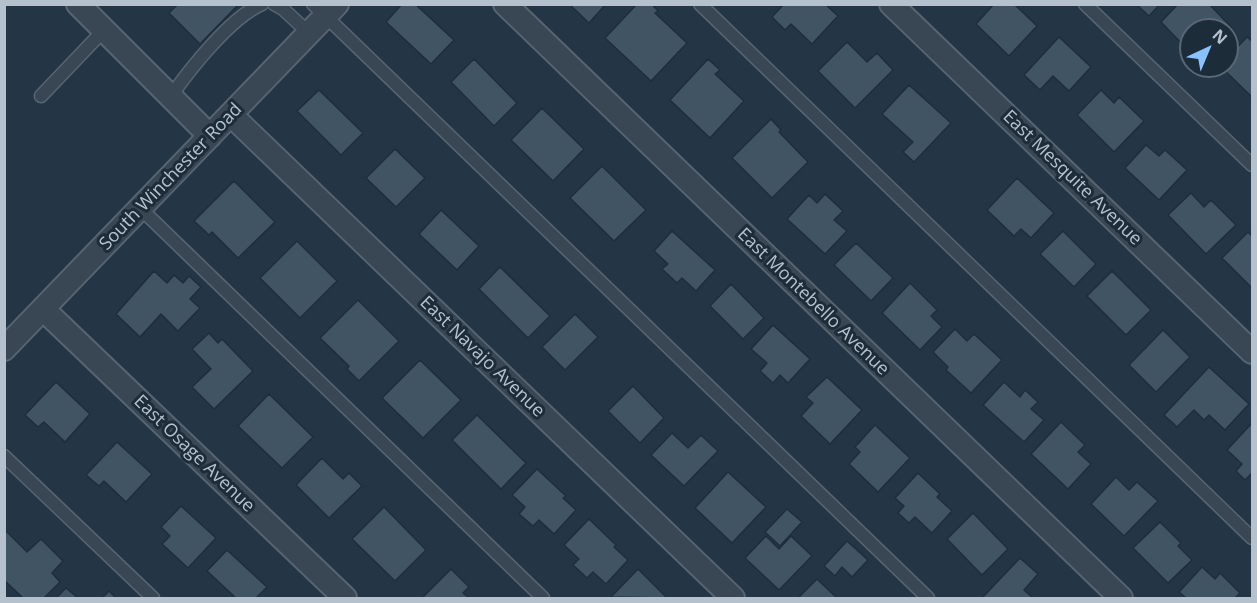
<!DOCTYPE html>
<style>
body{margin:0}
#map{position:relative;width:1257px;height:603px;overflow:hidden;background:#243545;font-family:"Open Sans",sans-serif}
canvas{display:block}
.frame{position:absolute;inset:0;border:6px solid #b6c1ce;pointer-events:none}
.north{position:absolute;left:1179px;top:18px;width:60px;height:60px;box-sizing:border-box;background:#1d2c39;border:2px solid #5a6875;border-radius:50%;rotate:44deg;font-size:16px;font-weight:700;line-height:24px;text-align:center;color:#b6c1ce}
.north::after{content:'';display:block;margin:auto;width:21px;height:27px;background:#8ac2ff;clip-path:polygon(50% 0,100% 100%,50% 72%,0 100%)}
</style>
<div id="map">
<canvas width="1257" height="603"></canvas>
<div class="frame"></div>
<div class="north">N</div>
</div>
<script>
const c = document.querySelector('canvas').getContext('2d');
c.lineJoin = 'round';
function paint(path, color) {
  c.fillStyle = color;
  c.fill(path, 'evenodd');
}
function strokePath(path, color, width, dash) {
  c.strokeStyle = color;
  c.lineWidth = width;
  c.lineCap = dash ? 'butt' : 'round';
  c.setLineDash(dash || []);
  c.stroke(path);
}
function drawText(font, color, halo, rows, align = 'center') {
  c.font = font + ' "Open Sans",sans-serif';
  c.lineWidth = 6;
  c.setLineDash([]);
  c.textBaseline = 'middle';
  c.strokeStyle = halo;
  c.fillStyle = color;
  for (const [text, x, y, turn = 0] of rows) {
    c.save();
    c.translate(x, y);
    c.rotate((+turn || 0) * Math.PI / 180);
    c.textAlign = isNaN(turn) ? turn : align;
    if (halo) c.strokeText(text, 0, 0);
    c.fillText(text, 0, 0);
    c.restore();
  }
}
const building = new Path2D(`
 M178,4H239L200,44L169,13Z
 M402,4H415L454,40L431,64L386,22Z
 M569,4H606L589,23Z
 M637,4H652L658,11L655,13L687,43L651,81L605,38Z
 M784,4H825L838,16L812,44L791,24L785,30L772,17Z
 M994,4H1014L1037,26L1009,56L976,24Z
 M1136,4H1160L1149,16Z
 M1178,4H1209L1231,27L1227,30H1191V42L1186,48L1161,22Z
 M1059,37L1091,67L1069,91L1053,76L1040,90L1024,75Z
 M1247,37L1252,41V97L1220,66H1227V58Z
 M847,42L867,62L877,53L893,70L855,108L818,71Z
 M474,59L517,103L494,126L451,82Z
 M708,59L720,70L715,74L744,101L710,138L670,100Z
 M909,85L951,123L914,162L903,152L913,142L882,114Z
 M319,90L363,133L341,155L297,111Z
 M1101,90L1114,103L1119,97L1144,121L1114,152L1077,115Z
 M542,108L584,149L553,181L511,140Z
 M771,119L781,130L779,132L808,162L772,198L732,158Z
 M1146,145L1159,156L1165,150L1187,170L1159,200L1125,168Z
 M395,149L425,178L396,207L366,178Z
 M602,166L646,210L614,241L570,198Z
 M1017,178L1054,213L1031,238L1021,229L1014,236L987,210Z
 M234,181L275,222L238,258L212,232L209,235L194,221Z
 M1191,193L1204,207L1211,200L1236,225L1206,254L1168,215Z
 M825,194L843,211L834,220L847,231L825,254L787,219L809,195L817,203Z
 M441,210L479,246L457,270L419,234Z
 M672,231L715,270L696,291L682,278L677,283L662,269L668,264L654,251Z
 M1063,231L1096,264L1074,287L1040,254Z
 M1248,232L1252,236V288L1222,258Z
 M297,241L337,281L300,318L260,278Z
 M856,243L893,278L871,301L834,265Z
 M500,267L550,316L528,338L479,289Z
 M154,271L167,283L174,275L183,283L189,276L201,287L190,299L200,308L178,331L161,314L140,337L116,314Z
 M1112,271L1151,310L1126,335L1087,296Z
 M910,283L937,310L931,316L942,327L920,350L882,313Z
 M731,284L764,318L743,339L710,306Z
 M358,300L399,341L359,381L347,369L349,366L320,338Z
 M575,314L598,337L565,370L542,347Z
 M773,325L810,359L788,383L780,375L773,383L760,371L767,363L751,349Z
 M955,329L967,341L974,334L1002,360L971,393L946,370L948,367L933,352Z
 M1163,330L1190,357L1156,392L1129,365Z
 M209,333L218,343L222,339L253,371L214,409L192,387L211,369L192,349Z
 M420,360L461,400L423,438L382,398Z
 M1209,367L1249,404L1225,430L1209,415L1204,420L1194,410L1177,427L1164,415Z
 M827,377L862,410L830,444L801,416L813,403L806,397Z
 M56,382L90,414L65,442L44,422L38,427L25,415Z
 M1004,382L1020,397L1025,390L1038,402L1031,409L1044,420L1024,442L983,405Z
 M633,386L664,418L640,443L608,411Z
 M269,394L313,437L282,468L238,426Z
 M477,415L526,463L501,489L452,440Z
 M1061,422L1085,445L1078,452L1091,464L1068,489L1031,454Z
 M1252,423V473L1245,480L1236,471L1242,464L1227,450Z
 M875,425L910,458L878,492L849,464L860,452L855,447Z
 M672,433L688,448L701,435L718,451L684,486L651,455Z
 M117,442L152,474L126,502L104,481L99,486L86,475Z
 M322,458L343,479L349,473L362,486L329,518L296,485Z
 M537,469L566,496L563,498L576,510L554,534L539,520L533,526L519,514L525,507L512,495Z
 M728,472L766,507L732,543L695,508Z
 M918,473L940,494L937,497L952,511L932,533L915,517L909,523L898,513L904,506L895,498Z
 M1116,477L1129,490L1137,482L1158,501L1124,536L1091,504Z
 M181,506L216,538L188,568L162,544L170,536L161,527Z
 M384,507L426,550L395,581L352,539Z
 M787,509L802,522L780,546L765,532Z
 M973,513L1008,549L982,575L947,539Z
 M589,519L616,545L614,547L628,560L606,584L593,572L587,578L573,565L579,559L564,545Z
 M1160,522L1181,543L1178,546L1192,560L1168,583L1133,548Z
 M4,529L27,552L41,539L63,561L52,573L60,582L44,598H23L4,580Z
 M766,536L779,549L791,536L812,556L779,590L745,558Z
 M847,541L868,560L852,577L842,567L835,576L824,566Z
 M227,550L267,587L256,598H236L207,571Z
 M1020,558L1038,574L1024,590L1033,598H982Z
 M1202,567L1215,579L1220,573L1240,593L1235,598H1186L1179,592Z
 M451,569L469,587L463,593L469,598H422Z
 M638,569L667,598L611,597Z
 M817,579L837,598H798Z
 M66,588L78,598H56Z
 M109,591L116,598H102Z`);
paint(building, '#405464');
strokePath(building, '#1f2e3b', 1.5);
const service = new Path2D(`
 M274,4L283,9L309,33
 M313,4L928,598
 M700,4L1252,538
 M1085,4L1252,165
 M41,96L104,30
 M171,96C190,69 231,17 262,4
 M140,208L543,598
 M4,456L153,598`);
const minor = new Path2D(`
 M78,4L210,136
 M505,4L1121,598
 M891,4L1252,352
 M231,115L733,598
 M43,309L345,598
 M4,349L337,4`);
strokePath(service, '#576471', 15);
strokePath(minor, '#576471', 26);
strokePath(service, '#394754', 12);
strokePath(minor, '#394754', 22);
drawText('18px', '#b6c1ce', '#1d2c39', [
 ["South Winchester Road",171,177,-46],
 ["East Mesquite Avenue",1072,178,44],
 ["East Montebello Avenue",813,302,44],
 ["East Navajo Avenue",482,357,44],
 ["East Osage Avenue",194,454,44]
]);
</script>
